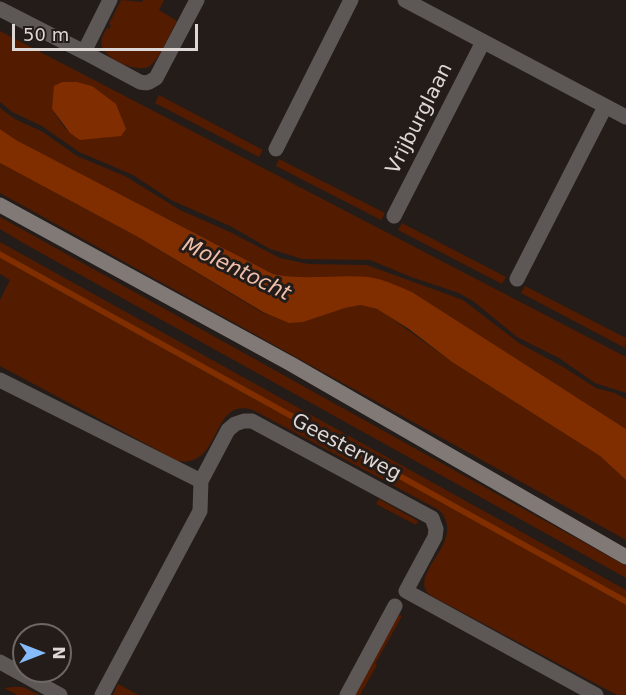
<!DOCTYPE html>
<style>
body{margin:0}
#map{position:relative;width:626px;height:695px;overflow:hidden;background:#241c19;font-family:"DejaVu Sans",sans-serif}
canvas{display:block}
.north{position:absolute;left:12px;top:623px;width:60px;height:60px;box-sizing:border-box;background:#241c19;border:2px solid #6e6764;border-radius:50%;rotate:90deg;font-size:16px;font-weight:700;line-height:24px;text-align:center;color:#ddd7d5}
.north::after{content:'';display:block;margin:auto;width:21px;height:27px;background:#85bbfb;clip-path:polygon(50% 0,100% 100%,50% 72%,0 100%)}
.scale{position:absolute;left:12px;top:24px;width:186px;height:27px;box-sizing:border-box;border:3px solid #ddd7d5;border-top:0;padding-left:8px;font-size:18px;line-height:21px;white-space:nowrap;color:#ddd7d5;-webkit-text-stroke:4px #241c19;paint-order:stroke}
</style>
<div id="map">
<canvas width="626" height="695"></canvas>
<div class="north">N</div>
<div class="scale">50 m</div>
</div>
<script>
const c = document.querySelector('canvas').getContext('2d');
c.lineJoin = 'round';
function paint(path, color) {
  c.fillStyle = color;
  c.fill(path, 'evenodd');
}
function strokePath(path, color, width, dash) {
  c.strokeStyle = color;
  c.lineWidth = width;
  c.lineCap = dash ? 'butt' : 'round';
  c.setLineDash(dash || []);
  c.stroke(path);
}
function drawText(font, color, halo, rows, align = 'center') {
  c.font = font + ' "DejaVu Sans",sans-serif';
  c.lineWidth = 6;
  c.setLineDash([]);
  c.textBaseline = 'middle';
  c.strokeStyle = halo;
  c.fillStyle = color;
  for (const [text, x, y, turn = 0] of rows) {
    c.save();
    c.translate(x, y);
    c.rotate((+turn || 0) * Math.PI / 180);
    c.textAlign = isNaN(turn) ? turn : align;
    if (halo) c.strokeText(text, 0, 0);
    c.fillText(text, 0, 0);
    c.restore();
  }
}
paint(new Path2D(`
 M121,0L142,2L143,0H164L159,10L177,21C170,33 160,58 150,66C138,74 105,59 102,46C100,39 104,33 107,28L109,29L111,25L109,24Z
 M0,31L626,357V393L595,383L559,358L517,337L473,301L459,293L411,277L370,260L302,259L270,249L230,226L171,200L133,175L79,152L42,126L12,112L0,102ZM62,82H77L92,86L106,138C96,138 79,138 71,133C63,128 57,116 52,109Z
 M159,95L263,150L259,157L155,103Z
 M0,108L15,119L43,132L77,156L125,176L180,210L230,232L280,258L308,264L367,265L463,300L519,343L565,368L596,388L615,393L626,399V429L412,292L365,277L299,278L273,274L16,140L0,129Z
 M279,159L385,213L381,220L276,166Z
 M0,163L138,237L263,313L303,322L345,308L361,305L377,309L387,315L452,362L600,456L626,480V540L0,193Z
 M0,217L626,566V578L23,243L0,229Z
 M402,223L506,277L502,284L398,230Z
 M0,242L626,590V598L0,251Z
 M0,258L460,513L459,515L461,513L626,605V695H617L430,595C406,573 469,541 439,510L253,410C210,396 223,468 178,461L0,366V300L10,280L0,274Z
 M525,286L626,338L625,348L521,293Z
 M379,499L418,521L416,525L376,504Z
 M396,613L402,616L375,664L377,665L360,695H352Z
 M118,684L139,695H113Z
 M12,687H23L39,695H17L4,688Z`), '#531b00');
paint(new Path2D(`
 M62,82H77L92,86L116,104L126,129L121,136L80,140L70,133L52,109L54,86Z`), '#802e01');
paint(new Path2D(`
 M0,129L16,140L273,274C305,281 336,274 368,277C383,279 398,286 412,292L626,429V480L600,456L452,362L409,329L377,309L361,305L345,308L303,322L289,323L263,312L138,237L0,163Z
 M0,251L626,598V605L0,258Z`), '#802e00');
strokePath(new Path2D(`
 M405,0L626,117
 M0,9L84,52L110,0
 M84,52L140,82C147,84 150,82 156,78L197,0
 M276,149L351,0
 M394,216L483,42
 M517,279L605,107
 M0,380L201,481
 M0,662L60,695
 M102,695L200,511L201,481L228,430L235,424L244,421H252L432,518L436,529L435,537L406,591L596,695
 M347,695L395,606`), '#5d5856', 15);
strokePath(new Path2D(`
 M0,205L291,364L626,557`), '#807976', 15);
drawText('20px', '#ddd7d5', '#241c19', [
 ["Vrijburglaan",420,119,-63],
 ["Geesterweg",346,448,28]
]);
drawText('italic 21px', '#efbfac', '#241c19', [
 ["Molentocht",236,270,26]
]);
</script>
